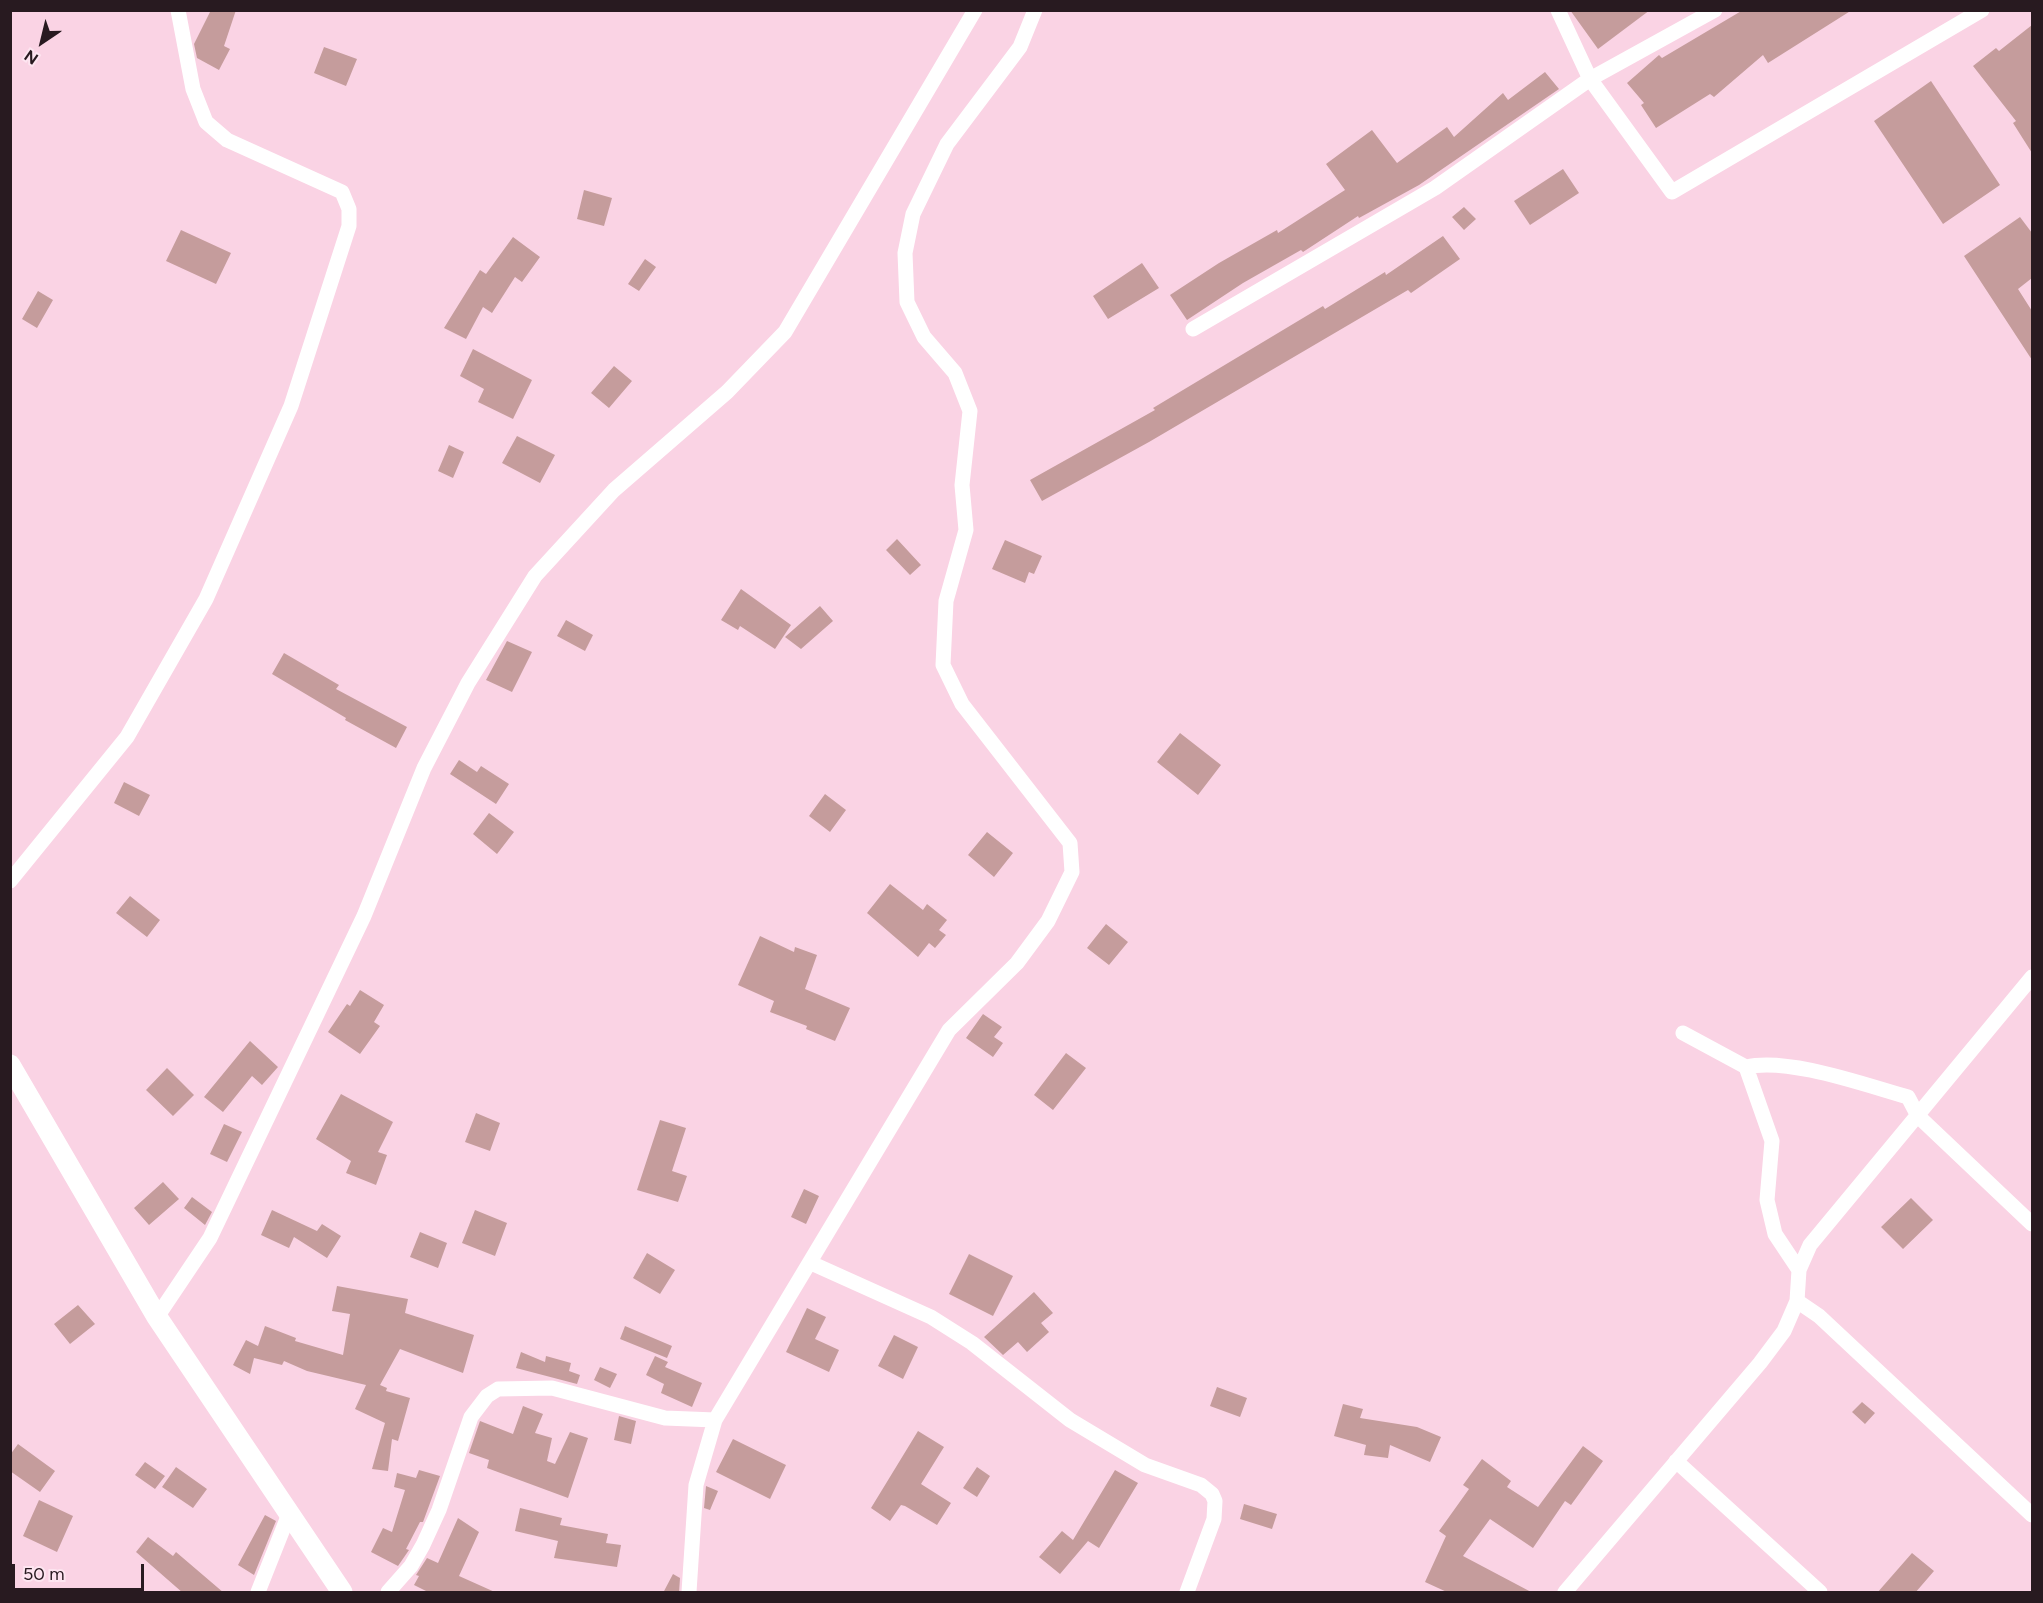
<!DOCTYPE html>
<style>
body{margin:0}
#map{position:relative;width:2043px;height:1603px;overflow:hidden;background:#fad3e4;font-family:Figtree,sans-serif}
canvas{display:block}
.frame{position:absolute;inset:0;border:12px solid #281a20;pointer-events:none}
.north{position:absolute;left:12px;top:12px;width:60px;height:60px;-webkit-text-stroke:4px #fde5f0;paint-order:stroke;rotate:215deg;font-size:16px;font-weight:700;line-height:24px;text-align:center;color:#281a20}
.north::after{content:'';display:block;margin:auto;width:21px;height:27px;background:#281a20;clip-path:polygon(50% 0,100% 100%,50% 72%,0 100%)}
.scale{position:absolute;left:12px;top:1564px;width:132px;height:27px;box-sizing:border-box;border:3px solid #281a20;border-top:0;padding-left:8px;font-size:18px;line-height:21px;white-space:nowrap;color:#281a20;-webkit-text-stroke:4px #fde5f0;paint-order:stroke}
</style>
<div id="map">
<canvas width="2043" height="1603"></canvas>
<div class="frame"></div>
<div class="north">N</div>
<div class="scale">50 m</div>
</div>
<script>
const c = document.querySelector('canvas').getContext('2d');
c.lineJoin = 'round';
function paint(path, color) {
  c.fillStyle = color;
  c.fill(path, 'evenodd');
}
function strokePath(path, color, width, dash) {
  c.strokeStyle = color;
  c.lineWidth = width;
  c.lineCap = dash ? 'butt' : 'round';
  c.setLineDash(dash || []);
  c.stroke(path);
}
paint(new Path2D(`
 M211,10H236L224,46L230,49L219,70L197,58L194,44Z
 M1570,10H1650L1598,49Z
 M1743,10H1852L1768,63L1763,55L1714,97L1710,94L1656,128L1641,105L1644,103L1627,83L1659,55L1662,58Z
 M2032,25V153L2013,123L2016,121L1973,66L1996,48L1999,51Z
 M324,47L357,59L346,86L314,73Z
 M1545,72L1559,89L1419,185L1359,218L1358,216L1303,252L1301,250L1243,283L1187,320L1170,295L1219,263L1277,230L1278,233L1345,190L1326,164L1372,130L1397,163L1447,127L1454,137L1503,93L1508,100Z
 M1931,81L2000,185L1943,224L1874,121Z
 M1563,169L1579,193L1530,225L1514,201Z
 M584,190L612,198L604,226L577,219Z
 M1464,207L1476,219L1464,230L1452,217Z
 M2020,217L2032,233V278L2018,289L2032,311V360L1964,256Z
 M181,230L231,253L216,284L166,261Z
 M1443,236L1460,259L1411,293L1408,290L1149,442L1042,501L1030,480L1155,410L1153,408L1323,306L1325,309L1385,272L1386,275Z
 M513,237L540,257L522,282L515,277L492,313L483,307L466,339L444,328L480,270L486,274Z
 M645,259L656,267L639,291L628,284Z
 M1142,263L1159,288L1108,319L1093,296Z
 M38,291L53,300L37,328L22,319Z
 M473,349L532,380L513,419L478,402L484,389L460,376Z
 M614,366L632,381L609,408L591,393Z
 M517,436L555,455L540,483L502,463Z
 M449,445L464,452L453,478L438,471Z
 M897,539L921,565L910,575L886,550Z
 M1005,540L1042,556L1034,574L1029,572L1025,583L992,569Z
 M741,589L791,625L775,649L740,626L738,630L721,620Z
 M820,606L833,621L801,649L785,637Z
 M566,620L593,635L585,651L557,636Z
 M507,641L532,652L512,692L486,680Z
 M284,653L339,685L336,689L407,727L396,748L345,720L346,718L272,674Z
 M1180,733L1221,765L1198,795L1157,762Z
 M459,760L477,772L481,766L509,784L496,804L450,774Z
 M124,782L150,795L139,816L114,803Z
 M825,794L846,810L830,832L809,816Z
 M489,813L514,832L497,854L473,834Z
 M987,832L1013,853L994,877L968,855Z
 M890,884L923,910L927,904L947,920L939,930L946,935L935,948L929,943L918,957L867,913Z
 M130,896L160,920L147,937L116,913Z
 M1106,924L1128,942L1109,965L1087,948Z
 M760,936L794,952L795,947L817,955L805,989L850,1008L835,1041L806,1029L807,1026L770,1012L774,1001L738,985Z
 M360,990L384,1005L374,1022L380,1026L360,1054L328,1032L347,1004L350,1006Z
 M983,1014L1002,1027L994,1037L1003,1043L993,1057L966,1038Z
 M250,1041L278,1067L262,1085L252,1076L223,1112L204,1097Z
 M1066,1053L1086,1068L1053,1110L1034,1095Z
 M167,1068L194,1095L173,1116L146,1090Z
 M341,1094L393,1122L378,1152L387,1155L376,1185L346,1173L351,1161L316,1139Z
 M476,1113L500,1123L490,1151L465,1142Z
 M660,1120L686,1128L672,1171L687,1176L678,1202L637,1190Z
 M224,1124L242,1132L227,1162L210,1154Z
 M163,1182L179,1199L149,1225L134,1208Z
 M804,1189L819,1196L806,1224L791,1217Z
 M192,1197L212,1212L205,1225L184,1208Z
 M1911,1198L1933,1220L1903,1249L1881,1227Z
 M272,1210L317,1231L322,1224L341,1236L327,1258L294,1237L289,1248L261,1235Z
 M475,1210L507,1223L495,1256L462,1243Z
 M420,1232L447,1243L438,1268L410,1257Z
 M647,1253L675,1270L660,1294L633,1278Z
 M969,1254L1013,1276L993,1316L949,1294Z
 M337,1286L408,1299L405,1313L474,1335L463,1373L400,1349L380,1385L387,1388L386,1391L410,1398L398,1441L392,1439L388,1471L372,1469L385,1423L355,1409L366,1385L307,1371L284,1361L282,1365L254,1358L250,1374L233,1365L246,1340L258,1346L265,1326L296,1338L295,1341L343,1355L350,1314L332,1311Z
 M1034,1292L1053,1313L1041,1323L1049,1332L1027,1352L1018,1342L1003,1355L984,1337Z
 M78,1305L95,1324L70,1344L54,1324Z
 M807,1308L826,1317L815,1339L839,1350L829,1372L786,1352Z
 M625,1326L672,1346L667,1358L620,1339Z
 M894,1335L918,1347L903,1379L878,1366Z
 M521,1352L545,1362L546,1356L571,1363L569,1371L580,1375L577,1384L516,1368Z
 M655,1356L668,1362L665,1367L702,1383L692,1407L661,1393L664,1384L646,1375Z
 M600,1367L617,1374L610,1388L594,1380Z
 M1217,1387L1247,1398L1240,1417L1210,1406Z
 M1862,1402L1875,1413L1865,1424L1852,1412Z
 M1343,1404L1363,1409L1360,1418L1417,1427L1441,1437L1430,1462L1390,1445L1388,1458L1364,1455L1366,1445L1334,1436Z
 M523,1406L543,1414L535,1433L552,1438L547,1461L555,1464L570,1432L588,1438L568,1498L487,1468L489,1460L469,1453L480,1421L513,1434Z
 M619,1416L636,1421L631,1444L614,1440Z
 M918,1431L944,1447L921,1484L951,1503L937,1525L905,1506L901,1505L890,1521L871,1508Z
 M733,1439L786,1465L770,1499L716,1472Z
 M18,1444L55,1471L40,1492L10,1471V1455Z
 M1583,1446L1603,1461L1571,1505L1565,1501L1533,1548L1490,1519L1463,1556L1533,1593H1449L1425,1582L1446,1536L1439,1531L1469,1489L1463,1485L1482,1459L1511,1481L1507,1487L1538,1507Z
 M145,1462L165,1476L155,1489L135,1475Z
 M176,1467L207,1489L193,1508L162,1487Z
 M977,1467L990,1476L977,1497L963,1488Z
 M419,1470L440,1476L423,1522H420L406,1549L409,1550L398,1566L371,1552L383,1528L392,1532L405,1490L394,1487L397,1473L416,1478Z
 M1115,1470L1138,1483L1099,1548L1088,1541L1060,1574L1039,1557L1062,1531L1073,1540Z
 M706,1486L718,1491L710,1510L704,1508Z
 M39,1500L73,1516L57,1552L23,1536Z
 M1244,1504L1277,1514L1272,1529L1240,1519Z
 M520,1508L562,1518L560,1525L608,1534L606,1543L621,1545L617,1567L554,1558L558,1541L515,1531Z
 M265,1515L276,1521L254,1575L238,1565Z
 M458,1518L479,1532L459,1576L497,1593H430L414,1585L419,1576L416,1575L427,1558L438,1563Z
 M148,1537L173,1556L176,1552L224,1593H183L136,1552Z
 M1912,1553L1934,1571L1915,1593H1877Z
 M673,1574L680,1578L679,1593H663Z`), '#c59c9c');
strokePath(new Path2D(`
 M1558,10L1590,79L1672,192L1982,10
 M1193,329L1435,188L1590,79L1715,10
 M10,881L127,737L206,599L291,406L349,226V209L342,192L227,140L206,122L193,89L178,10
 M1683,1033L1746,1067C1788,1057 1865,1085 1908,1097L1918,1116L2032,1224
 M1746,1067L1772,1141L1767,1200L1775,1234L1799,1270
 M811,1263L931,1317L972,1343L1070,1420L1145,1465L1201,1485L1212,1494L1215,1501L1214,1519L1187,1592
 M1797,1301L1819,1316L2032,1515
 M157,1317L210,1238L364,916L424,768L468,683L535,576L614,490L727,392L785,332L975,10
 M1676,1461L1820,1592
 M258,1592L289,1514
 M388,1592L411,1566L423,1545L439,1510L471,1417L487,1396L498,1389L552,1388L665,1418L715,1420
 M689,1592L696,1485L715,1420L949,1030L1017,963L1048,921L1072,872L1070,843L962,704L943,665L946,601L966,530L962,485L970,411L955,373L924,337L907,302L905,253L913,214L947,144L1020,47L1035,10
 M1565,1592L1760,1363L1784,1331L1797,1301L1799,1270L1810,1245L2032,977`), '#fff', 15);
strokePath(new Path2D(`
 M10,1065L157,1317L342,1592`), '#fff', 21);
</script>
